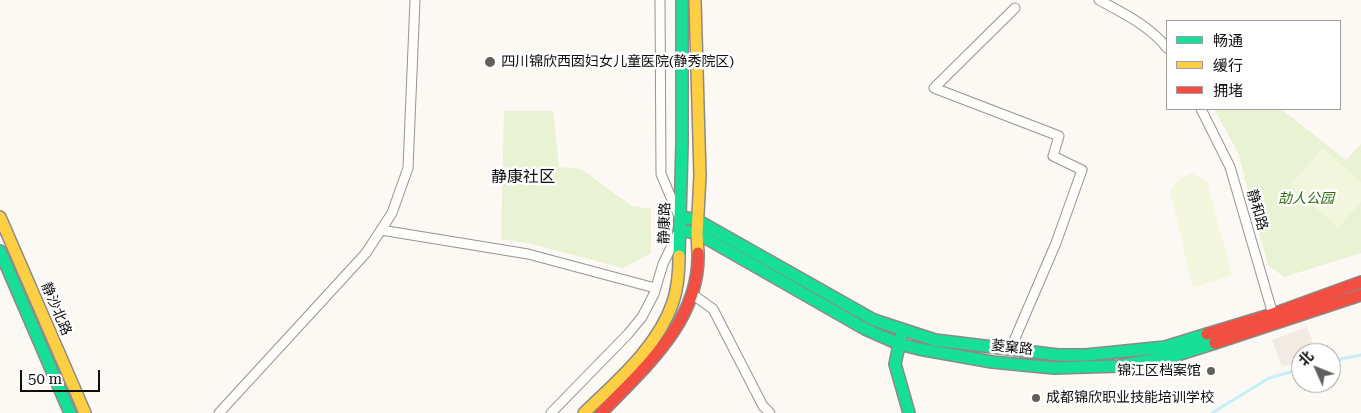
<!DOCTYPE html>
<meta charset="utf-8">
<style>
body{margin:0}
#map{position:relative;width:1361px;height:413px;overflow:hidden;background:#fcf9f4;font-family:"Roboto Serif","Noto Sans SC",serif}
canvas{display:block}
.legend{position:absolute;left:1166px;top:20px;width:175px;height:90px;box-sizing:border-box;background:#fff;border:1px solid #9f9f9f;margin:0;padding:6px 9px;list-style:none;font-size:15px;color:#0e0e0e}
.legend li{display:flex;align-items:center;gap:10px;height:25px}
.legend b{width:25px;border:1px solid #9f9f9f}
.north{position:absolute;left:1291px;top:343px;width:50px;height:50px;box-sizing:border-box;background:#fff;border:1px solid #9f9f9f;border-radius:50%;rotate:314deg;font-size:14px;font-weight:700;line-height:20px;text-align:center;color:#0e0e0e}
.north::after{content:'';display:block;margin:auto;width:18px;height:22px;background:#61605e;clip-path:polygon(50% 0,100% 100%,50% 72%,0 100%)}
.scale{position:absolute;left:20px;top:370px;width:80px;height:22px;box-sizing:border-box;border:2px solid #0e0e0e;border-top:0;padding-left:6px;font-size:15px;line-height:18px;white-space:nowrap;color:#0e0e0e;-webkit-text-stroke:4px #fff;paint-order:stroke}
</style>
<div id="map">
<canvas width="1361" height="413"></canvas>
<ul class="legend">
<li><b style="height:6px;background:#16e098"></b>畅通</li>
<li><b style="height:6px;background:#ffcf43"></b>缓行</li>
<li><b style="height:6px;background:#f24e42"></b>拥堵</li>
</ul>
<div class="north">北</div>
<div class="scale">50 m</div>
</div>
<script>
const c = document.querySelector('canvas').getContext('2d');
c.lineJoin = 'round';
function paint(path, color) {
  c.fillStyle = color;
  c.fill(path, 'evenodd');
}
function strokePath(path, color, width, dash) {
  c.strokeStyle = color;
  c.lineWidth = width;
  c.lineCap = dash ? 'butt' : 'round';
  c.setLineDash(dash || []);
  c.stroke(path);
}
function drawText(font, color, halo, rows, align = 'center') {
  c.font = font + ' "Roboto Serif","Noto Sans SC",serif';
  c.lineWidth = 5;
  c.setLineDash([]);
  c.textBaseline = 'middle';
  c.strokeStyle = halo;
  c.fillStyle = color;
  for (const [text, x, y, turn = 0] of rows) {
    c.save();
    c.translate(x, y);
    c.rotate((+turn || 0) * Math.PI / 180);
    c.textAlign = isNaN(turn) ? turn : align;
    if (halo) c.strokeText(text, 0, 0);
    c.fillText(text, 0, 0);
    c.restore();
  }
}
paint(new Path2D(`
 M1214,109H1281L1346,160L1361,144V253L1284,277L1268,265L1238,153Z
 M504,111H553L559,167L581,169L632,206L651,209V253L623,268L532,244L501,239Z`), '#e9f2d2');
paint(new Path2D(`
 M1323,148L1361,182V202L1338,228L1290,185Z
 M1192,173L1207,182L1232,275L1193,288L1170,191L1180,178Z`), '#f2f6dc');
paint(new Path2D(`
 M1307,327L1317,353H1301V360L1282,367L1272,340Z`), '#f0ebe3');
strokePath(new Path2D(`
 M1331,361L1361,355
 M1212,413L1269,378L1301,369`), '#c7edf8', 3);
const street = new Path2D(`
 M660,0L661,174L678,214
 M1099,0C1123,13 1150,26 1167,48
 M1201,109L1230,167L1274,318
 M381,230L528,254L655,288
 M692,294L713,309L763,406L770,413
 M1010,350L1056,243L1082,170L1053,156L1059,136L934,88L1015,8
 M219,413L366,253L392,213L408,168L415,0
 M551,413L628,334L642,317L654,294L663,264L677,235`);
const fast = new Path2D(`
 M681,217L697,220L874,320L935,340L1058,355H1086L1165,347L1207,334
 M679,230L697,233L865,329L899,344L919,349L992,362L1054,368L1119,366L1174,356L1215,343
 M0,251L70,413
 M679,256L682,144V0
 M901,336L895,364L909,413`);
const slow = new Path2D(`
 M695,0L700,175L697,233L698,253
 M0,217L85,413
 M584,413C617,381 658,347 673,302C678,287 679,271 679,256`);
const jam = new Path2D(`
 M1207,334L1273,314L1361,282
 M1215,343L1361,295
 M601,413C644,368 700,321 698,253`);
strokePath(street, '#959492', 11);
strokePath(fast, '#8c8a88', 14);
strokePath(slow, '#8c8a88', 14);
strokePath(jam, '#8c8a88', 14);
strokePath(street, '#fffefd', 9);
strokePath(fast, '#16e098', 11);
strokePath(slow, '#ffcf43', 11);
strokePath(jam, '#f24e42', 11);
for (const [x, y, r, color] of [
 [490,62,6,"#61605e"],
 [1211,371,5,"#61605e"],
 [1036,398,5,"#61605e"]
]) {
  const dot = new Path2D();
  dot.arc(x, y, r, 0, 2 * Math.PI);
  c.fillStyle = color;
  c.fill(dot);
  strokePath(dot, '#fff', 2);
}
drawText('14px', '#0e0e0e', '#fff', [
 ["四川锦欣西囡妇女儿童医院(静秀院区)",501,62],
 ["锦江区档案馆",1201,371,"right"],
 ["成都锦欣职业技能培训学校",1046,398]
], 'left');
drawText('italic 14px', '#346b19', '#fff', [
 ["劼人公园",1306,199]
]);
drawText('14px', '#0e0e0e', '#fff', [
 ["静和路",1257,210,74],
 ["静康路",665,223,-88],
 ["静沙北路",56,309,67],
 ["菱窠路",1012,348,6]
]);
drawText('16px', '#0e0e0e', '#fff', [
 ["静康社区",523,177]
]);
</script>
